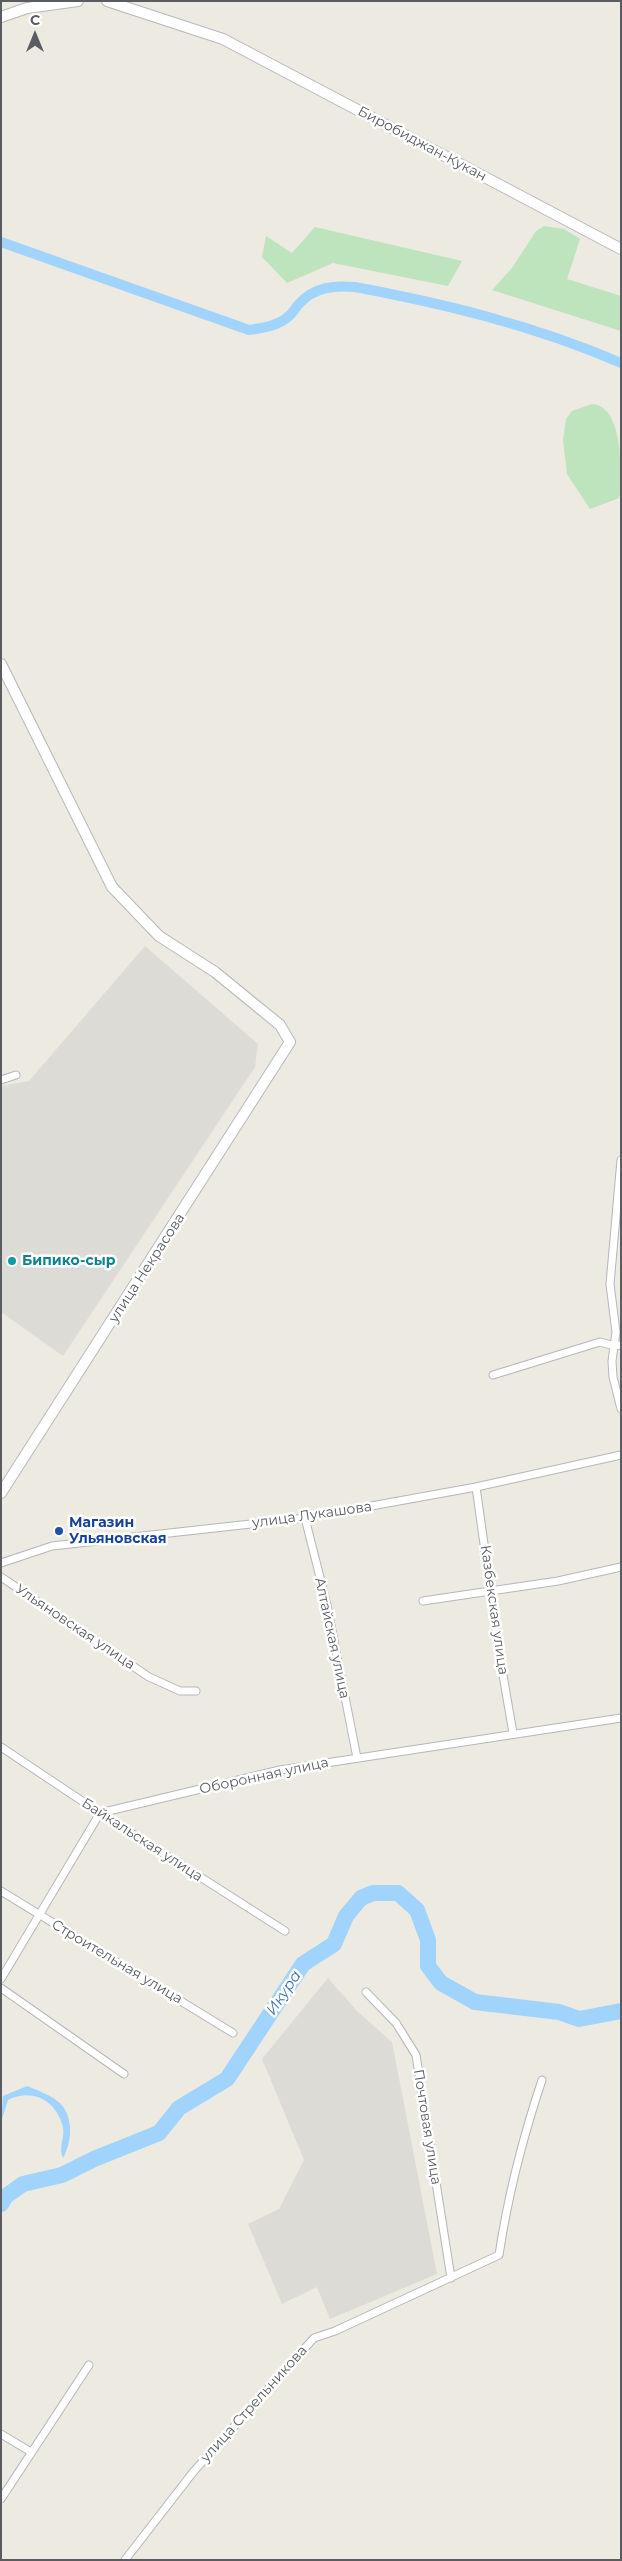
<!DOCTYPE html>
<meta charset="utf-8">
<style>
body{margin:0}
#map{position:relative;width:622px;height:2561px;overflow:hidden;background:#eceae1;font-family:Montserrat,sans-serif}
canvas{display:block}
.frame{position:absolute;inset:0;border:2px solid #595d61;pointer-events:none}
.north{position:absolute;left:10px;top:10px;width:50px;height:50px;-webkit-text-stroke:4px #fff;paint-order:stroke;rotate:0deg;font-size:14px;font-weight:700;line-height:20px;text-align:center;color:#595d61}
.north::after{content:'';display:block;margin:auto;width:18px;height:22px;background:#595d61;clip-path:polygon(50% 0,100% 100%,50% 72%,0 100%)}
</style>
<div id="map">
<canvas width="622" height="2561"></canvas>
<div class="frame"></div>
<div class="north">С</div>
</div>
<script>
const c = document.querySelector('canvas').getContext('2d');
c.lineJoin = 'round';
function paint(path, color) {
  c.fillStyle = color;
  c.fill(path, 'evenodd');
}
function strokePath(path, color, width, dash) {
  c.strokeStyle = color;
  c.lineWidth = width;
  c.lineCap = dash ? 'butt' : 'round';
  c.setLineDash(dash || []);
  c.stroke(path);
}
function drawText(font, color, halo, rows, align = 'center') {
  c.font = font + ' Montserrat,sans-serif';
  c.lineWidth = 5;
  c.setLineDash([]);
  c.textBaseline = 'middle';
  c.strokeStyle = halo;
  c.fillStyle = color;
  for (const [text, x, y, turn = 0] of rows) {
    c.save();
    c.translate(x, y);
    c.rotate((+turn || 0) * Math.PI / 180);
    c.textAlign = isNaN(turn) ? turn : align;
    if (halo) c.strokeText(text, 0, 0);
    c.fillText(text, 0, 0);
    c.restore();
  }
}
paint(new Path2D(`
 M145,946L258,1044L255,1067L63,1356L1,1312V1086L29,1081Z
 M328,1978L357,2011L392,2042L437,2274L330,2319L317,2287L282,2304L248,2224L279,2209L304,2160L262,2059Z`), '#dddbd5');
paint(new Path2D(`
 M544,226L564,229L580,239L567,279L621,296V331L492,290L512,268L536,231Z
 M315,227L462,261L448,286L333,263L287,283L262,257L266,236L292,253Z
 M592,404C622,406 621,464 621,491L619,498L590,509L567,474L563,440L566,419L572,411Z`), '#bde4bd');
paint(new Path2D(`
 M27,2086C36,2090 48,2094 56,2100C74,2112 73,2141 63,2158C58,2147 65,2138 63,2127C56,2100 32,2088 8,2100L1,2122L3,2096Z`), '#a0d4fd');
strokePath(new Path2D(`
 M1,242L249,330C263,328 278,326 289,316C293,313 295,308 299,304C314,287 334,285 355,287C446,304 536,326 621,363`), '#a0d4fd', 10);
strokePath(new Path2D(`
 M1,2204L6,2196L23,2184L62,2175L94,2159L159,2133L179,2108L227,2079L303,1964L334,1944L346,1916L361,1898L373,1893H398L417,1910L428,1940V1966L441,1983L475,2002L559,2012L579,2019L621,2011`), '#a0d4fd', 16);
const street = new Path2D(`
 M1,1080L16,1075
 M621,1160L610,1284L616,1332L612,1361L613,1377L621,1409
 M493,1375L600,1342L615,1346L621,1345
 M476,1487L500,1658L513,1733
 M305,1518L327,1605L357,1758
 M1,1563L52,1546L305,1518L476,1487L621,1455
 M1,1577L149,1677L180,1691H196
 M423,1601L558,1581L621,1567
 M1,1747L100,1813L285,1931
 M1,1891L233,2033
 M1,1979L100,1813L280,1770L621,1718
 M1,1988L124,2074
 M366,1992L396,2023L416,2055L451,2278
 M1,2434L31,2452
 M1,2499L89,2365
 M125,2560L194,2471L314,2338L335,2331L499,2255C508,2195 523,2137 542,2080`);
const secondary = new Path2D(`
 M107,1L223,39L621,249
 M1,17L27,8L78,1
 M1,664L112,887L159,936L215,972L253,1003L280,1025L290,1042L1,1493`);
strokePath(street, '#b4b7bb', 9);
strokePath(secondary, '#b5b8bd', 12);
strokePath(street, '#fff', 7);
strokePath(secondary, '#fff', 10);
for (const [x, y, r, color] of [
 [12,1261,5,"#0f9aa8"],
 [59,1531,5,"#1a4fb4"]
]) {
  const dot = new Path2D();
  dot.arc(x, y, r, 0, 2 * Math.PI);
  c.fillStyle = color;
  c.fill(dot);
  strokePath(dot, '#fff', 2);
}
drawText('14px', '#595d61', '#fff', [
 ["Биробиджан-Кукан",422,144,28],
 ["улица Некрасова",147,1268,-57],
 ["улица Лукашова",312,1515,-8],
 ["Казбекская улица",494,1610,82],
 ["Ульяновская улица",75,1627,34],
 ["Алтайская улица",332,1638,78],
 ["Оборонная улица",264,1776,-12],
 ["Байкальская улица",142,1840,33],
 ["Строительная улица",117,1962,31],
 ["Почтовая улица",427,2127,81],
 ["улица Стрельникова",254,2404,-48]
]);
drawText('bold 14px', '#0d838f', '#fff', [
 ["Бипико-сыр",22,1261]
], 'left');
drawText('bold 14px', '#164399', '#fff', [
 ["Магазин",69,1523],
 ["Ульяновская",69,1539]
], 'left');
drawText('italic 15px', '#3f75ae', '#fff', [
 ["Икура",284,1993,-56]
]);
</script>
